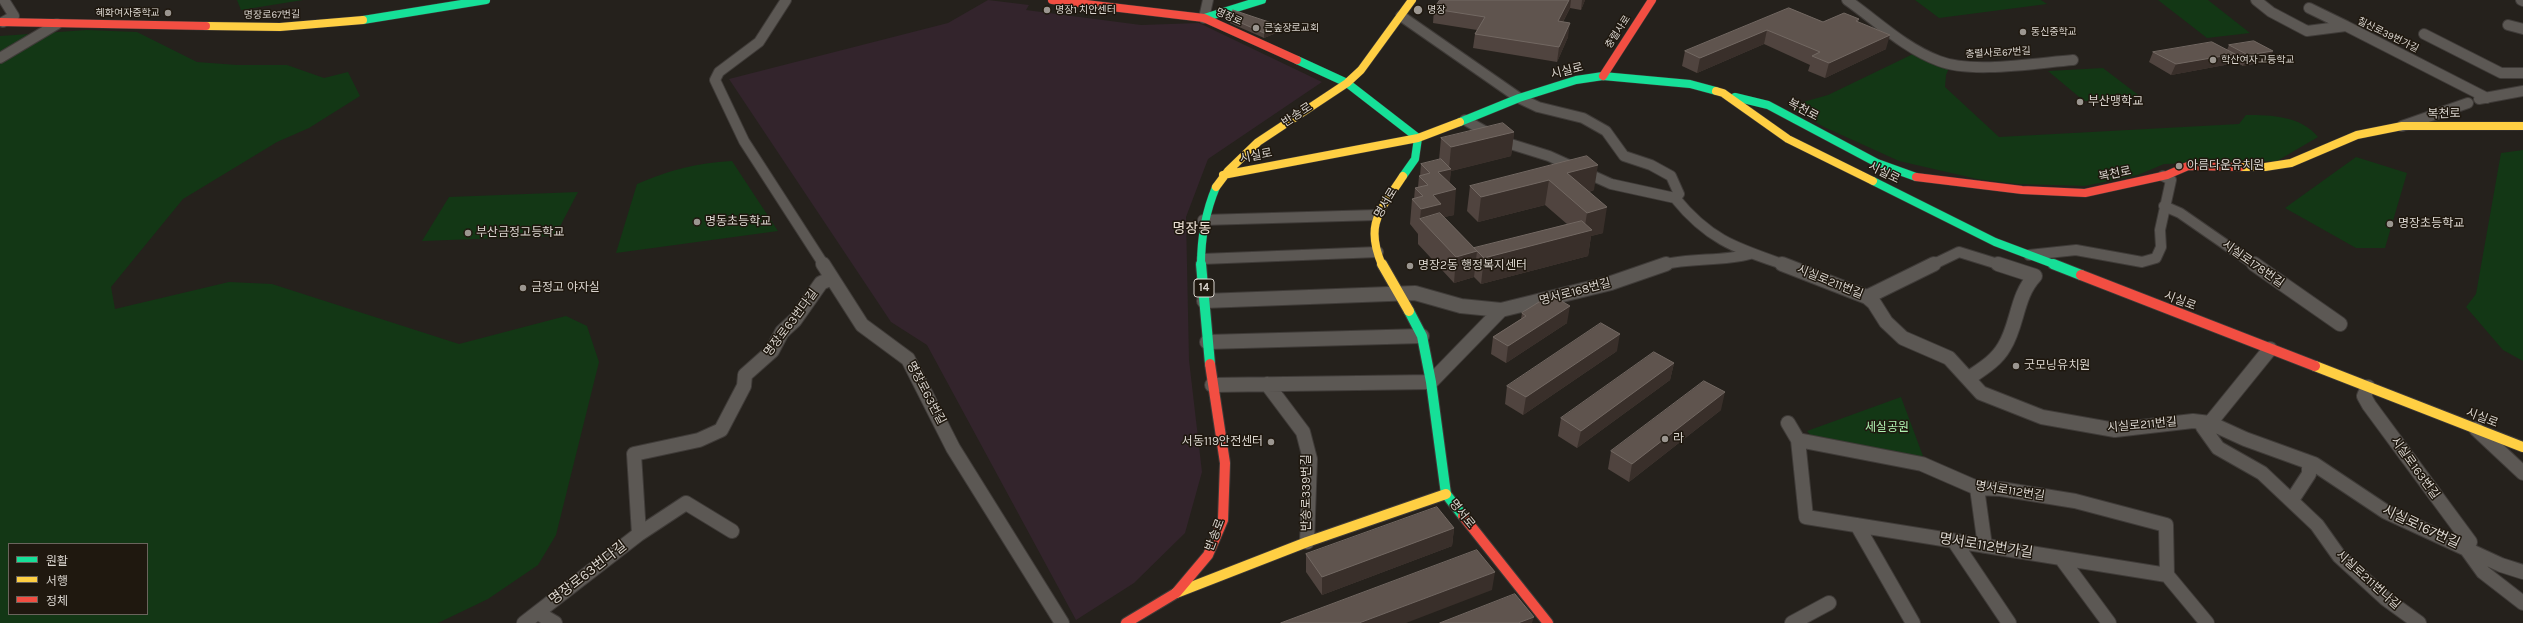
<!DOCTYPE html>
<meta charset="utf-8">
<style>
body{margin:0}
#map{position:relative;width:2523px;height:623px;overflow:hidden;background:#25211c;font-family:Karla,"Noto Sans KR",sans-serif}
canvas{display:block}
.legend{position:absolute;left:8px;top:543px;width:140px;height:72px;box-sizing:border-box;background:#1f180f;border:1px solid #6a645c;margin:0;padding:5px 7px;list-style:none;font-size:12px;color:#dad5cf}
.legend li{display:flex;align-items:center;gap:8px;height:20px}
.legend b{width:20px;border:1px solid #6a645c}
</style>
<div id="map">
<canvas width="2523" height="623"></canvas>
<ul class="legend">
<li><b style="height:5px;background:#16e098"></b>원활</li>
<li><b style="height:5px;background:#ffcf43"></b>서행</li>
<li><b style="height:5px;background:#f24e42"></b>정체</li>
</ul>
</div>
<script>
const c = document.querySelector('canvas').getContext('2d');
c.lineJoin = 'round';
function paint(path, color) {
  c.fillStyle = color;
  c.fill(path, 'evenodd');
}
function strokePath(path, color, width, dash) {
  c.strokeStyle = color;
  c.lineWidth = width;
  c.lineCap = dash ? 'butt' : 'round';
  c.setLineDash(dash || []);
  c.stroke(path);
}
function drawText(font, color, halo, rows, align = 'center') {
  c.font = font + ' Karla,"Noto Sans KR",sans-serif';
  c.lineWidth = 3;
  c.setLineDash([]);
  c.textBaseline = 'middle';
  c.strokeStyle = halo;
  c.fillStyle = color;
  for (const [text, x, y, turn = 0] of rows) {
    c.save();
    c.translate(x, y);
    c.rotate((+turn || 0) * Math.PI / 180);
    c.textAlign = isNaN(turn) ? turn : align;
    if (halo) c.strokeText(text, 0, 0);
    c.fillText(text, 0, 0);
    c.restore();
  }
}
paint(new Path2D(`
 M988,0L1029,5L1026,10L1141,25L1199,23L1322,82L1208,159L1186,217L1189,360L1202,472L1185,533L1134,583L1076,620L927,345L891,322L729,79L948,23Z`), '#33242c');
paint(new Path2D(`
 M237,0H303L241,10Z
 M1915,0H2041L2047,4L1939,18Z
 M2158,0H2208L2250,33L2207,38Z
 M87,30L137,32L197,62L237,65H287L324,78L348,72L360,96L309,128L277,142L183,199L111,287L115,309L229,282L272,284L459,344L566,316L587,326L599,362L556,535L538,565L488,599L438,623H0V36ZM9,544H147V614H9Z
 M1913,54L1950,66L1946,75L1945,87L1999,137L2239,124L2246,115C2272,115 2301,116 2318,137L2277,161L2164,164L2138,175L2085,186L2017,184L1977,179L1899,161L1824,127L1789,106L1828,95Z
 M2103,68L2141,97L2084,101L2048,71Z
 M2523,150V361L2503,350L2466,307L2476,294L2501,153Z
 M2356,157L2407,173L2385,248H2356L2285,208Z
 M732,161L778,231L616,253L637,184C671,170 695,163 732,161Z
 M578,192L555,236L422,241L449,197Z
 M1901,397L1923,456L1911,459L1813,438L1807,431Z`), '#133715');
const streetFar1 = new Path2D(`
 M786,0L759,42L719,72L715,80L744,141L824,265
 M1847,0C1877,21 1904,48 1939,61C1972,74 2036,63 2073,60
 M2256,0L2271,12L2307,31L2346,26L2487,98
 M2521,0L2523,1
 M2309,8L2346,26
 M1401,16L1519,98L1538,107L1583,118L1606,131L1624,156L1651,165L1671,176L1679,194L1675,198C1709,240 1736,248 1785,265
 M1204,18L1208,0
 M3,22L14,16L4,0
 M2508,25L2523,29
 M2424,34L2501,73H2523
 M0,58L57,24
 M2479,99L2523,91
 M1465,120L1504,142L1549,156L1611,184L1675,198
 M2402,126L2468,103
 M2164,206L2180,213L2255,265
 M1203,220L1377,215
 M2029,255L2076,250L2142,262L2156,258L2161,247L2160,230L2171,180L2163,176
 M1202,259L1378,252
 M1662,265C1691,257 1721,262 1750,254
 M1932,265L1959,252L2001,265`);
const street = new Path2D(`
 M823,264L862,325L908,359L953,448L1062,623
 M1782,264L1867,297L1874,303L1886,322L1903,338L1949,358L1981,393L2042,417L2115,430L2193,421L2210,423
 M2254,264L2340,324
 M1867,297L1934,264
 M1204,301L1415,293L1461,306L1501,310L1611,283L1666,264
 M1207,342L1422,336
 M2270,349L2210,423L2245,439L2314,464L2386,512L2501,565L2523,572
 M1969,378C1982,369 1996,361 2004,347C2018,325 2016,296 2035,276L1998,264
 M1267,384L1303,432L1310,459L1307,542
 M1212,385L1431,382L1501,310
 M2368,387L2364,396L2369,405L2470,542L2465,547
 M1788,423L1798,440L1806,517L2167,575
 M2210,423L2203,427L2218,448L2262,473L2317,525L2339,556L2386,599L2419,623
 M2476,429L2523,473
 M1798,440L1922,464L1977,488L2001,489L2075,501L2166,525L2167,575L2207,623
 M1977,488L1985,546
 M2292,500L2309,474V463
 M1857,525L1913,623
 M639,534L686,503L732,531
 M1954,541L2009,623
 M2465,547L2483,572L2523,603
 M2061,558L2109,623
 M538,613L555,623
 M524,623L639,534L634,454L699,440L721,430L744,386L745,375L772,351L782,332L795,320L821,283L832,278
 M1792,623L1829,603`);
const fastFar1 = new Path2D(`
 M1204,18L1262,0
 M363,20L486,0
 M1297,60L1347,83L1418,138L1415,159L1403,176
 M1735,97L1768,105L1877,163L1916,177
 M1460,122L1519,98L1576,80L1603,76L1690,84L1716,91
 M1873,181L1995,242L2056,265
 M1201,265C1201,237 1205,213 1216,187`);
const fast = new Path2D(`
 M1201,264L1210,364
 M2053,264L2081,275
 M1409,311L1422,336L1431,382L1446,494L1463,516`);
const slowFar1 = new Path2D(`
 M206,26L280,27L363,20
 M1716,91L1723,93L1788,139L1873,181
 M2240,167H2265L2291,163L2357,135L2402,126H2523
 M1223,175L1418,138L1460,122
 M1216,187L1228,171L1258,142L1347,83L1361,70L1412,0
 M1382,265C1364,223 1381,210 1403,176`);
const slow = new Path2D(`
 M1382,264L1409,311
 M2315,366L2523,447
 M1176,593L1307,542L1446,494`);
const jamFar1 = new Path2D(`
 M1052,0L1204,18L1297,60
 M0,22L206,26
 M1603,76L1652,0
 M1916,177L2022,190L2085,193L2167,175L2188,166L2240,167`);
const jam = new Path2D(`
 M2081,275L2315,366
 M1463,516L1548,623
 M1126,623L1176,593L1208,555L1223,520L1225,463L1210,364`);
strokePath(streetFar1, '#3f3b38', 12);
strokePath(street, '#3f3b38', 16);
strokePath(fastFar1, '#3f3b38', 9);
strokePath(fast, '#3f3b38', 12);
strokePath(slowFar1, '#3f3b38', 9);
strokePath(slow, '#3f3b38', 12);
strokePath(jamFar1, '#3f3b38', 9);
strokePath(jam, '#3f3b38', 12);
strokePath(streetFar1, '#5c5854', 10);
strokePath(street, '#5c5854', 14);
strokePath(fastFar1, '#16e098', 8);
strokePath(fast, '#16e098', 10);
strokePath(slowFar1, '#ffcf43', 8);
strokePath(slow, '#ffcf43', 10);
strokePath(jamFar1, '#f24e42', 8);
strokePath(jam, '#f24e42', 10);
paint(new Path2D(`
 M1440,0H1585L1581,10L1570,8L1563,22L1568,37L1557,62L1473,48L1475,34L1477,30L1433,23L1434,9Z
 M1789,8L1823,22L1859,19L1858,22L1886,49L1825,78L1808,71L1810,65L1764,44L1697,73L1682,66L1685,51Z
 M1230,18L1281,31L1264,38L1230,23Z
 M2229,45L2273,51L2268,61L2243,66L2232,60L2230,64L2171,75L2149,62L2153,52L2227,50Z
 M1514,132L1511,156L1451,171L1449,183L1454,215L1444,217L1474,248L1567,224L1545,205L1478,222L1467,211L1470,186L1587,156L1594,190L1589,192L1603,233L1591,236L1588,256L1481,284L1474,277L1454,283L1418,244V234L1410,224L1412,199H1414L1415,188L1418,187L1419,176H1420L1421,164L1439,160L1441,138Z
 M1522,313L1567,323L1506,363L1491,354L1493,337L1521,319Z
 M1617,351L1523,415L1505,404L1507,386Z
 M1674,363L1670,380L1577,448L1558,436L1561,418Z
 M1721,410L1629,482L1608,469L1611,451Z
 M1454,528L1452,546L1322,595L1306,572V554Z`), '#50443f');
paint(new Path2D(`
 M1569,0H1571L1570,8L1556,35L1558,21Z
 M1582,0H1585L1581,10Z
 M1570,23L1568,37L1557,62L1559,47Z
 M1281,26V31L1264,38V33Z
 M1767,30L1764,44L1697,73L1700,58Z
 M1890,35L1886,49L1825,78L1829,63Z
 M2273,51L2268,61L2243,66L2248,55Z
 M2235,54L2230,64L2171,75L2176,64Z
 M1514,132L1511,156L1451,171L1449,191L1456,189L1454,215L1440,218L1420,219L1421,209L1438,172L1449,169L1451,147Z
 M1598,165L1594,190L1569,197L1567,173Z
 M1549,180L1545,205L1478,222L1481,197Z
 M1607,207L1603,233L1591,236L1588,256L1481,284L1484,258L1584,232L1587,213Z
 M1477,251L1474,277L1454,283L1456,257Z
 M1570,306L1567,323L1506,363L1508,346Z
 M1620,334L1617,351L1523,415L1526,397Z
 M1674,363L1670,380L1577,448L1581,431Z
 M1725,392L1721,410L1629,482L1632,464Z
 M1454,528L1452,546L1322,595V577Z
 M1495,572L1492,590L1406,623H1359Z
 M1534,617L1532,623H1518Z`), '#392f2a');
const building = new Path2D(`
 M1440,0H1569L1558,21L1570,23L1559,47L1475,34L1485,17L1434,9Z
 M1789,8L1823,22L1844,13L1859,19L1856,21L1890,35L1829,63L1812,56L1820,52L1767,30L1700,58L1685,51Z
 M1233,10L1281,26L1264,33L1230,18Z
 M2254,41L2273,51L2248,55L2229,45Z
 M2212,42L2235,54L2176,64L2153,52Z
 M1503,123L1514,132L1451,147L1441,138Z
 M1587,156L1598,165L1567,173L1607,207L1587,213L1549,180L1481,197L1470,186Z
 M1441,159L1451,169L1438,172L1456,189L1433,195L1441,204L1421,209L1412,199L1423,196L1415,188L1428,185L1419,176L1430,173L1421,164Z
 M1440,213L1477,251L1456,257L1420,219Z
 M1582,221L1592,230L1484,258L1474,248Z
 M1551,295L1570,306L1508,346L1493,337L1526,316L1522,313Z
 M1601,323L1620,334L1526,397L1507,386Z
 M1654,352L1674,363L1581,431L1561,418Z
 M1704,381L1725,392L1632,464L1611,451Z
 M1437,507L1454,528L1322,577L1306,554Z
 M1477,550L1495,572L1359,623H1281Z
 M1515,594L1534,617L1518,623H1440Z`);
paint(building, '#5f544e');
strokePath(building, '#726862', 1);
for (const [x, y, r, color] of [
 [1047,10,4,"#9b9690"],
 [1418,10,5,"#9b9690"],
 [168,13,4,"#9b9690"],
 [1256,28,4,"#9b9690"],
 [2023,32,4,"#9b9690"],
 [2213,60,4,"#9b9690"],
 [2080,102,4,"#9b9690"],
 [2179,166,4,"#9b9690"],
 [697,222,4,"#9b9690"],
 [2390,224,4,"#9b9690"],
 [468,233,4,"#9b9690"],
 [1410,266,4,"#9b9690"],
 [523,288,4,"#9b9690"],
 [2016,366,4,"#9b9690"],
 [1665,439,4,"#9b9690"],
 [1271,442,4,"#9b9690"]
]) {
  const dot = new Path2D();
  dot.arc(x, y, r, 0, 2 * Math.PI);
  c.fillStyle = color;
  c.fill(dot);
  strokePath(dot, '#1f180f', 1.5);
}
drawText('10px', '#dad5cf', '#1f180f', [
 ["명장1 치안센터",1055,10],
 ["명장",1427,10],
 ["혜화여자중학교",160,13,"right"],
 ["큰숲장로교회",1264,28],
 ["동신중학교",2031,32],
 ["학산여자고등학교",2221,60]
], 'left');
drawText('10px', '#dad5cf', '#1f180f', [
 ["명장로67번길",272,15,-1],
 ["명장로",1229,17,24],
 ["충렬사로",1618,32,-57],
 ["칠산로39번가길",2388,35,26],
 ["충렬사로67번길",1998,53,-3]
]);
for (const [x, y, w] of [
 [1204,288,20]
]) {
  const box = new Path2D();
  box.roundRect(x - w / 2, y - 9, w, 18, 3);
  c.fillStyle = '#1f180f';
  c.fill(box);
  strokePath(box, '#dad5cf', 1);
}
drawText('bold 11px', '#dad5cf', null, [
 ["14",1204,288]
]);
drawText('12px', '#dad5cf', '#1f180f', [
 ["시실로",1567,71,-14],
 ["복천로",1803,110,28],
 ["복천로",2444,114,-1],
 ["반송로",1297,115,-33],
 ["시실로",1256,156,-11],
 ["시실로",1884,173,26],
 ["복천로",2115,174,-12],
 ["명서로",1386,203,-59],
 ["시실로178번길",2253,264,35],
 ["시실로211번길",1830,282,22],
 ["명서로168번길",1575,292,-15],
 ["시실로",2180,301,21],
 ["명장로63번다길",791,323,-53],
 ["명장로63번길",926,393,62],
 ["시실로",2482,418,21],
 ["시실로211번길",2142,425,-5],
 ["시실로163번길",2415,468,54],
 ["명서로112번길",2010,491,9],
 ["반송로339번길",1307,493,-90],
 ["명서로",1462,514,51],
 ["반송로",1215,535,-69],
 ["시실로211번나길",2368,580,42]
]);
drawText('12px', '#dad5cf', '#1f180f', [
 ["부산맹학교",2088,102],
 ["아름다운유치원",2187,166],
 ["명동초등학교",705,222],
 ["명장초등학교",2398,224],
 ["부산금정고등학교",476,233],
 ["명장2동 행정복지센터",1418,266],
 ["금정고 야자실",531,288],
 ["굿모닝유치원",2024,366],
 ["라",1673,439],
 ["서동119안전센터",1263,442,"right"]
], 'left');
drawText('12px', '#aff3b1', '#1f180f', [
 ["세실공원",1887,428]
]);
drawText('14px', '#eadfd3', '#1f180f', [
 ["명장동",1192,229]
]);
drawText('14px', '#dad5cf', '#1f180f', [
 ["시실로167번길",2421,527,25],
 ["명서로112번가길",1986,546,9],
 ["명장로63번다길",588,573,-38]
]);
</script>
